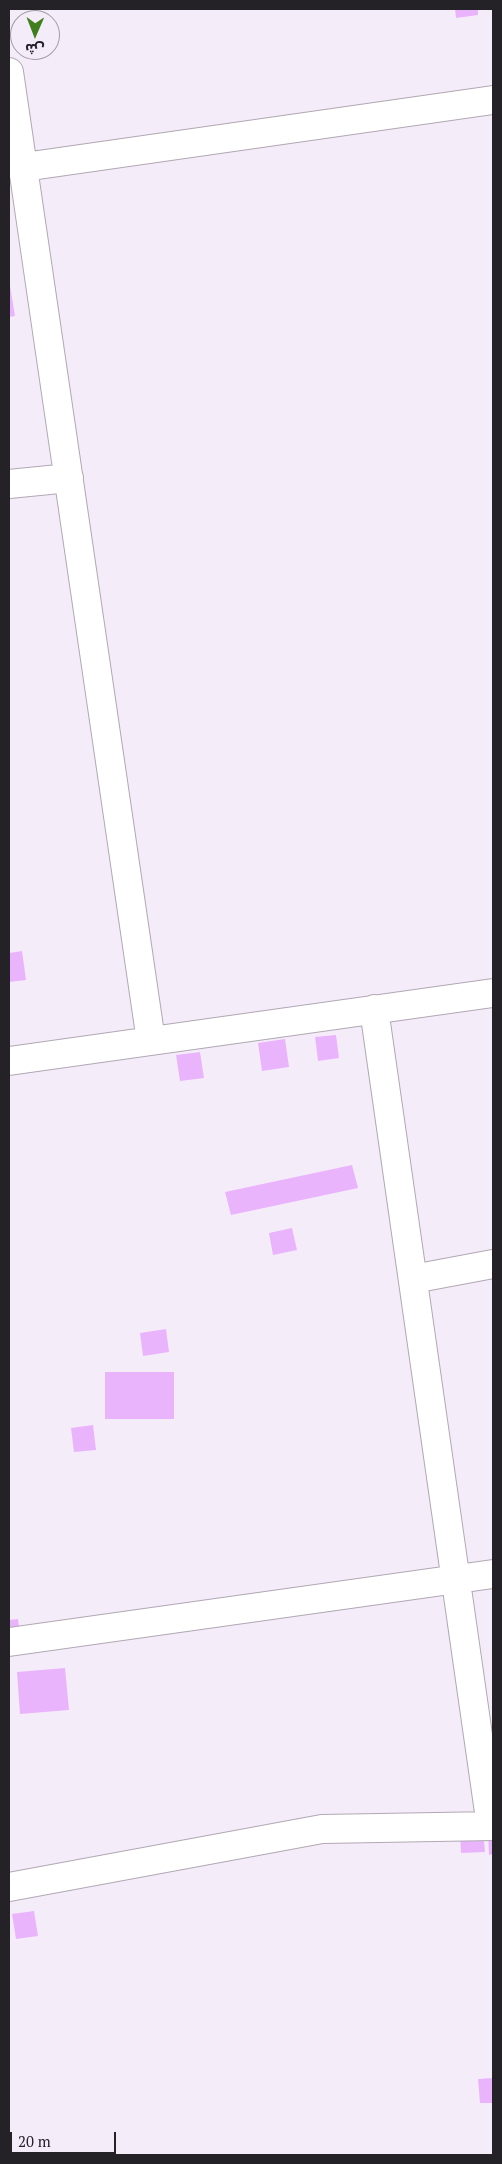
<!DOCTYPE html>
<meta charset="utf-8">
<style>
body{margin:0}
#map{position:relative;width:502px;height:2164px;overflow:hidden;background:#f5ecf9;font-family:"PT Serif","Noto Sans Arabic",serif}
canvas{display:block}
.frame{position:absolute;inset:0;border:10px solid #252227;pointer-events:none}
.north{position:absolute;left:10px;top:10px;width:50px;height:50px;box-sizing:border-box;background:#f5ecf9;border:1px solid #a29ba5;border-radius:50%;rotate:181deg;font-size:14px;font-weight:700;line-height:20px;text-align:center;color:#252227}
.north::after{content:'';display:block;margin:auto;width:18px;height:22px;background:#407f1e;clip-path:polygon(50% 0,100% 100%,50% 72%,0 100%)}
.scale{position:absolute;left:10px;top:2132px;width:106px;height:22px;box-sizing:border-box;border:2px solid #252227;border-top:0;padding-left:6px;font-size:15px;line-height:18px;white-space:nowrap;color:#252227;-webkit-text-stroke:4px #f5ecf9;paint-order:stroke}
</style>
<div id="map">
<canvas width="502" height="2164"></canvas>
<div class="frame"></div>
<div class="north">ش</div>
<div class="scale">20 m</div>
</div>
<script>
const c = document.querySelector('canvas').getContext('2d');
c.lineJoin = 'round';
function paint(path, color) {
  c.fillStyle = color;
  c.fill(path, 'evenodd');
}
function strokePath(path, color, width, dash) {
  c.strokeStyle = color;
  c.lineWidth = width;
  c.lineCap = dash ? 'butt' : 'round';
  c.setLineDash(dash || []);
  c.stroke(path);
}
paint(new Path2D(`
 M455,9H478V15L456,18Z
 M10,286L15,316L9,317V287Z
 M22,951L26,980L9,982V953Z
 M336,1035L339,1058L318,1061L315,1037Z
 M285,1039L289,1067L262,1071L258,1043Z
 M200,1052L204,1078L180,1081L176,1055Z
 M352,1165L358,1188L231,1215L225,1192Z
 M292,1228L297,1250L273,1255L269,1233Z
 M166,1329L169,1352L143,1356L140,1333Z
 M105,1372H174V1419H105Z
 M93,1425L96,1450L74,1452L71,1428Z
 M18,1619L21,1643L9,1644V1620Z
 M65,1668L69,1710L20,1714L17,1672Z
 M488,1829H493V1854L489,1855Z
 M483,1830L485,1852L461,1853L460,1831Z
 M34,1911L38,1936L16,1939L12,1914Z
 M493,2078V2103H480L478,2079Z`), '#eab4fd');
const street = new Path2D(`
 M9,72L151,1041
 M9,163L24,167L493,100
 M9,484L69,478
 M374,1009L491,1826
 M9,1061L493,993
 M413,1279L493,1264
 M9,1642L493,1574
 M9,1887L322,1829L493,1826`);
strokePath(street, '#b1a8b4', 30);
strokePath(street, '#fff', 28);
</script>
